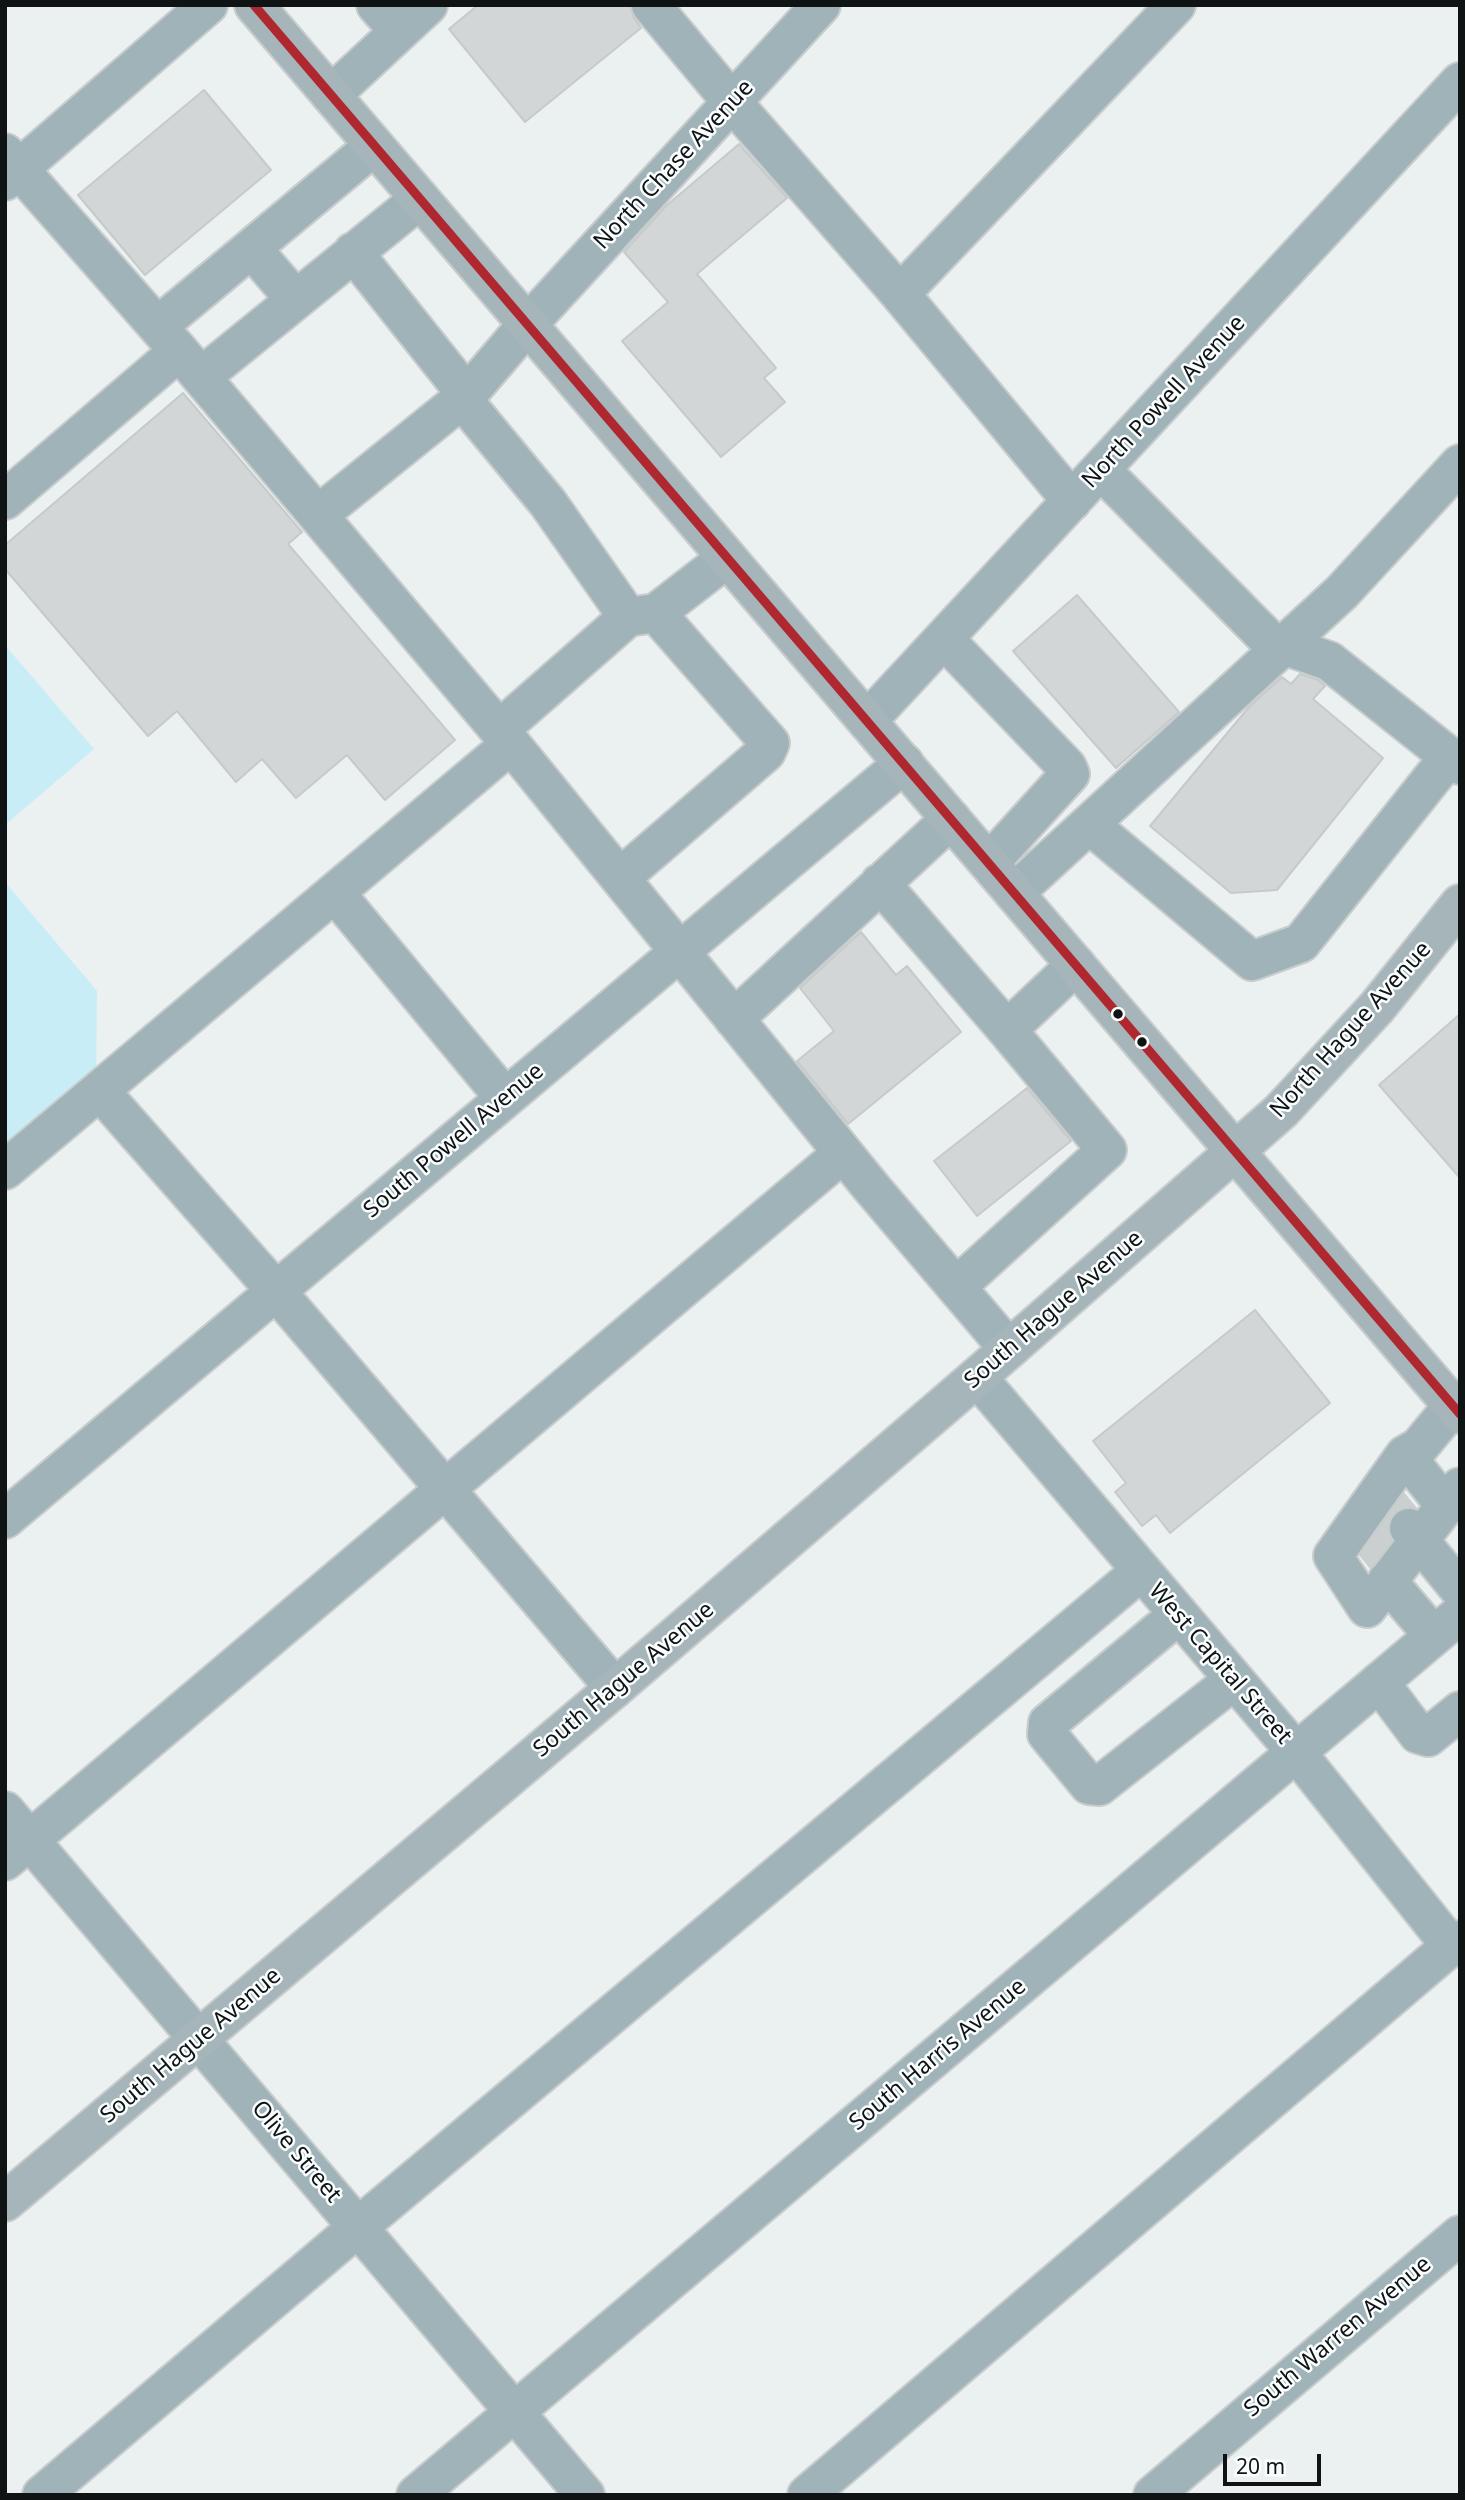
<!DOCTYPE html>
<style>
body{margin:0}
#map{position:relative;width:1465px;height:2500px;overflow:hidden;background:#ebf0f1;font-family:"Noto Sans",sans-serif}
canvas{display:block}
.frame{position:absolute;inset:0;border:7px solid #101314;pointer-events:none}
.scale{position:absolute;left:1223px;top:2454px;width:98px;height:32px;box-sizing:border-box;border:4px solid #101314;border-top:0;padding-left:9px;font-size:21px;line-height:24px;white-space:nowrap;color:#101314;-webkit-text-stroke:5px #fafeff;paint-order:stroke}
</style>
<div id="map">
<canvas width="1465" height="2500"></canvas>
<div class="frame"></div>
<div class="scale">20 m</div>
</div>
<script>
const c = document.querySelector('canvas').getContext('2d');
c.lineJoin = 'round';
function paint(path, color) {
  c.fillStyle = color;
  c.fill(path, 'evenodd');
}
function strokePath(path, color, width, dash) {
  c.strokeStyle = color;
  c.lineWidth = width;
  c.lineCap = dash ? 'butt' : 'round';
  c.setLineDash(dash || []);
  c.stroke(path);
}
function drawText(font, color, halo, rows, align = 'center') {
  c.font = font + ' "Noto Sans",sans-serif';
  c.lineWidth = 5;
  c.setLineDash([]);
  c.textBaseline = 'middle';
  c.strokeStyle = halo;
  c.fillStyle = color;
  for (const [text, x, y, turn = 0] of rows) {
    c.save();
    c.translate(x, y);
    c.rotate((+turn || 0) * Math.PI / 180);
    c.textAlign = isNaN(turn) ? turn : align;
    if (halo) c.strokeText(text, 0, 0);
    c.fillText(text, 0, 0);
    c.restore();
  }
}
paint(new Path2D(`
 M5,645L94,749L5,825Z
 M5,882L97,991L96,1082L5,1158Z`), '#c9edf6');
const building = new Path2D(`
 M478,5H630L634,18L641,28L525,122L449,29Z
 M204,90L271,170L145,275L78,195Z
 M739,144L787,198L697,274L776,368L764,378L785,402L721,457L622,341L668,302L624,252L666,206Z
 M183,393L302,532L288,544L455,740L385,800L347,755L296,798L262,759L236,782L177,711L148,736L5,569V545Z
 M1077,595L1179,712L1116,768L1013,651Z
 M1300,674L1318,680L1325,686L1313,699L1383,758L1277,890L1231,893L1150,826L1249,707L1282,677L1291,684Z
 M861,932L896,975L907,966L961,1032L848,1124L797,1061L834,1031L800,988Z
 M1460,1014V1178L1379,1085Z
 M1027,1088L1071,1141L977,1216L934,1161Z
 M1255,1310L1330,1403L1170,1533L1156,1515L1142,1526L1115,1492L1126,1483L1093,1441Z`);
paint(building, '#d2d6d7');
strokePath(building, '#c6cacb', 2);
strokePath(new Path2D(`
 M1385,1499L1409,1528
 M1364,1531L1388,1561`), '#cacfd0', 38, [38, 19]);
const minor = new Path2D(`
 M376,5L399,31
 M651,5L732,102L900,294L1072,501
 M331,95L428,5
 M5,153L179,351L511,744L871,1187L1008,1348
 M5,181L208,5
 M252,249L295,299
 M353,252L467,395
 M900,294L1176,5
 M158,326L374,146
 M201,377L420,199
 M462,399L548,503L628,617
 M1101,470L1269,640L1329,661L1460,765
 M5,500L179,351
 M318,515L467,395L527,325L821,5
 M944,639L1067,767L1070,774L989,863
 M867,721L1460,82
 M499,730L628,617L656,613L727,558
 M1089,824L1252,961L1301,943L1449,757
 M620,878L766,752L770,743L656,613
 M880,883L1007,1030L1076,965
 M335,893L505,1098
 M1014,893L1342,592L1460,464
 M734,1019L951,819
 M100,1091L276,1291L615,1688
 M5,1170L511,744
 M956,1287L1107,1150L1007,1030
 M977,1377L1296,1752L1451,1946L1460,1940
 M1453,1406L1419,1447L1405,1455L1333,1556L1367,1608L1460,1487
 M1405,1455L1444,1504
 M5,1519L904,763
 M1409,1528L1460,1590
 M1387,1581L1434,1636
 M1178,1615L1048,1723L1047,1734L1089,1785L1099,1786L1234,1680
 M1379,1682L1418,1734L1428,1737L1460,1711
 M5,1811L585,2495
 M5,1861L843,1153
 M42,2495L358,2227L1140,1572
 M416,2495L1460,1614
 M807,2495L1451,1946
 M1153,2495L1460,2235`);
const major = new Path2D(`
 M254,5L1460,1414
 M5,2202L615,1688L977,1377L1281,1111L1377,1007L1460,904`);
strokePath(minor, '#c9cccd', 42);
strokePath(major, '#c9cccd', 42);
strokePath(minor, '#9fb3b8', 38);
strokePath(major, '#a5b5ba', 38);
strokePath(new Path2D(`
 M254,5L1460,1414`), '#af272f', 9);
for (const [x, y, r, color] of [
 [1118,1014,6,"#101314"],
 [1142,1042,6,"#101314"]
]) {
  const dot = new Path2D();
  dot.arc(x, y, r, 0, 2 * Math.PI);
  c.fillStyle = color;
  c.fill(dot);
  strokePath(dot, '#fafeff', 2.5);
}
drawText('23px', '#101314', '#fafeff', [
 ["North Chase Avenue",674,165,-47],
 ["North Powell Avenue",1164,402,-47],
 ["North Hague Avenue",1351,1030,-48],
 ["South Powell Avenue",454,1141,-40],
 ["South Hague Avenue",1054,1310,-41],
 ["West Capital Street",1220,1664,49],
 ["South Hague Avenue",624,1680,-40],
 ["South Hague Avenue",191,2046,-40],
 ["South Harris Avenue",938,2055,-40],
 ["Olive Street",296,2152,50],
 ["South Warren Avenue",1338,2337,-40]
]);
</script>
